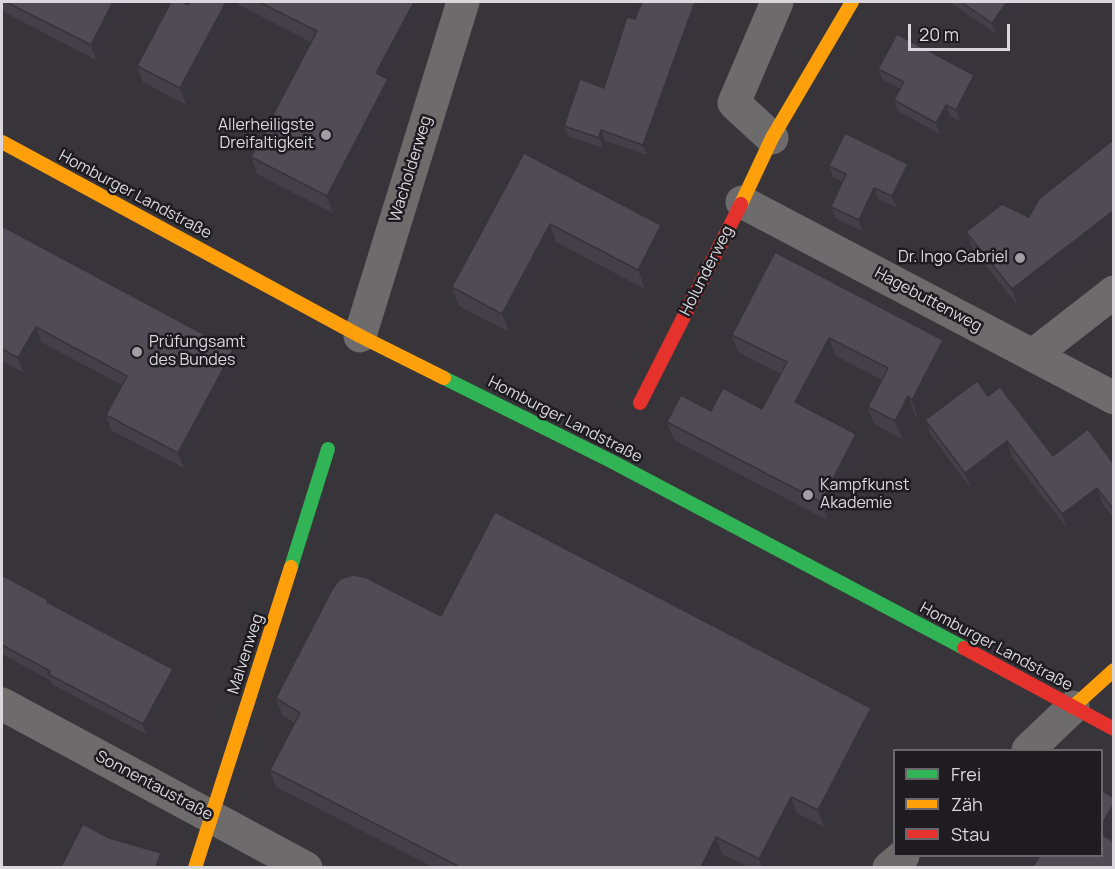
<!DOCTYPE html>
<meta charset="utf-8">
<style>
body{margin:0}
#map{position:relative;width:1115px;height:869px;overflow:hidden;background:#373539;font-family:Manrope,sans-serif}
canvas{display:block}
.frame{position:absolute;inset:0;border:3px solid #dad8dd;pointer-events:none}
.legend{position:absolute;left:893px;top:749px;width:210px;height:108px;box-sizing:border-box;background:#1e1c20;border:2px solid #69676c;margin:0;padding:8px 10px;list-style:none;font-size:18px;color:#dad8dd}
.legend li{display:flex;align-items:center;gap:12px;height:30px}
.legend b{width:30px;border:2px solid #69676c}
.scale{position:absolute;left:908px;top:24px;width:102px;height:27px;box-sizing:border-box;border:3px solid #dad8dd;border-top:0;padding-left:8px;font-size:18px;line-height:21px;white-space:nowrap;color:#dad8dd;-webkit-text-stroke:4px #1e1c20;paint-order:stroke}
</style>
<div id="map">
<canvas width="1115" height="869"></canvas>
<div class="frame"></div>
<ul class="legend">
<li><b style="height:8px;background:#30b455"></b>Frei</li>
<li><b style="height:8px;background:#ff9f0a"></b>Zäh</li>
<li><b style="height:8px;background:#e5322d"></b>Stau</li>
</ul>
<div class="scale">20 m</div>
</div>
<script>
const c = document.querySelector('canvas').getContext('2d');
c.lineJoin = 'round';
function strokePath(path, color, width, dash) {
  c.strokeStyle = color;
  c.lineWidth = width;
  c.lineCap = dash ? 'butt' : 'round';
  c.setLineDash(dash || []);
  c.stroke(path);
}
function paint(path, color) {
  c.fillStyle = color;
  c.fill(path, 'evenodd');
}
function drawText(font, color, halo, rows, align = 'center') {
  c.font = font + ' Manrope,sans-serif';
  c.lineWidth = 5;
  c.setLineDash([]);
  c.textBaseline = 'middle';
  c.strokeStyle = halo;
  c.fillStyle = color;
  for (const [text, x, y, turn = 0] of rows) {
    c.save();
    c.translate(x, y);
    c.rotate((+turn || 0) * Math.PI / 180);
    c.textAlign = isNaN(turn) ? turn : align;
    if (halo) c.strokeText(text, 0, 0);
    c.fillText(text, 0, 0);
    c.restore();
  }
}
strokePath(new Path2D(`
 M772,138L734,103L777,2
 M742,202L1114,398
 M360,336L463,2
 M1033,355L1114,292
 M2,704L306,868
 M1028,750L1073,707
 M889,868L903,856`), '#6d6b6b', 33);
strokePath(new Path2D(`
 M444,378L611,461L964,648
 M291,567L328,449`), '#30b455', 14);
strokePath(new Path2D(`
 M2,142L360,336L444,378
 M741,204L772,138L852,2
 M1073,707L1114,670
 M195,868L291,567`), '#ff9f0a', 14);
strokePath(new Path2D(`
 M640,403L741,204
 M964,648L1114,729`), '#e5322d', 14);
paint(new Path2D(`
 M2,2H124L125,4L96,60L4,12L2,6Z
 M190,2H415L421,17L388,79L394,95L333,213L257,174L251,157L311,42L239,5L186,105L143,82L137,66L188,5Z
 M950,2H1018L996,34Z
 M635,19L647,155L605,141L603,148L568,136L564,126L604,88Z
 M878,69L974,75L978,86L960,121L950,116L940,134L898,111L894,100L901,89L882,79Z
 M1113,140V233L1018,306L973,249L966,232L1029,217Z
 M524,153L668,244L645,289L556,242L509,332L459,306L452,287Z
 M908,164L912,174L896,207L878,199L862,231L835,218L831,207L843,182L833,177L829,166Z
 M2,226L239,365L184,468L111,430L106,415L122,385L41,342L24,373L2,361Z
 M732,335L943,340L950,358L918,418L915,414L902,439L874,424L868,407L882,380L836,356L808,408L863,452L827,520L674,440L667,422L711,411L762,409L781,374L738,352Z
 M988,396L1053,456L1113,463V517L1103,504L1068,530L1012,457L971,489L931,435L925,420Z
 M2,575L48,600L50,604L177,680L147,735L52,684L50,680L2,654Z
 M441,616L871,708L877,724L824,827L797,813L769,867H749L722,854L715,867H433L276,787L270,770L295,723L282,715L276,698Z`), '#454048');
paint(new Path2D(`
 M113,2H124L125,4L96,60L91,45Z
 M226,2H238L239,5L186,105L180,88Z
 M414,2H415L421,17L388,79L394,95L333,213L327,196L376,73Z
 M695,2H703L647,155L643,145Z
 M1007,2H1018L996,34L992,23Z
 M974,75L978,86L960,121L956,110Z
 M946,105L950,116L940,134L936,123Z
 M601,130L605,141L603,148L599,138Z
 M908,164L912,174L896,207L892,196Z
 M874,188L878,199L862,231L859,220Z
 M1113,211V233L1018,306L1012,289Z
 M550,224L556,242L509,332L502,314Z
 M661,225L668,244L645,289L638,270Z
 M36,327L41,342L24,373L18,358Z
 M829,338L836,356L802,420L795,402Z
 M943,340L950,358L918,418L912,400Z
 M233,350L239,365L184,468L178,453Z
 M908,396L915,414L902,439L895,421Z
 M856,434L863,452L827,520L821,502Z
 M1007,441L1012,457L971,489L965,473Z
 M1097,488L1103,504L1068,530L1062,514Z
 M173,669L177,680L147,735L143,724Z
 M871,708L877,724L824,827L818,810Z
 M791,797L797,813L769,867H762L759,859Z
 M1113,805V828L1103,846L1101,840V826Z
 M716,837L722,854L715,867H701Z
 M161,853L164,864L163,867H156Z`), '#38343b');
const building = new Path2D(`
 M6,2H113L91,45Z
 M171,2H182L188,5L190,2H226L180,88L137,66Z
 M259,2H414L376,73L388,79L327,196L251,157L317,31Z
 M642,2H695L643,145L601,130L599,138L564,126L580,79L604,88L627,17L635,19Z
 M961,2H1007L992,23Z
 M897,34L974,75L956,110L946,105L936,123L894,100L904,82L878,69Z
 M845,133L908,164L892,196L874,188L859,220L831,207L846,174L829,166Z
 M1113,140V211L1012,289L966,232L1002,204L1029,217L1039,199Z
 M524,153L661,225L638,270L550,224L502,314L452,287Z
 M2,226L233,350L178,453L106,415L127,376L36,327L18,358L2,349Z
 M775,252L943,340L912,400L908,396L895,421L868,407L888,368L829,338L795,402L856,434L821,502L667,422L681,395L711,411L723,388L762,409L787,362L732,335Z
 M977,381L988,396L1000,387L1053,456L1088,429L1113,463V509L1097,488L1062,514L1007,441L965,473L925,420Z
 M495,512L871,708L818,810L791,797L759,859L716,837L701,867H460L270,770L300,713L276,698L333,588L340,579L353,575L367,578L441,616Z
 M2,575L48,600L47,602L173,669L143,724L48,674L50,671L2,645Z
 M1101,790L1113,797V805L1101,826Z
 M83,824L109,838L161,853L156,867H61Z
 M1101,834L1113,841V867H1033L1040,855H1101Z`);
paint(building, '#504b54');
strokePath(building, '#38343b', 1.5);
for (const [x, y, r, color] of [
 [326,135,6,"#a19fa4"],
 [1020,258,6,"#a19fa4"],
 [137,352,6,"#a19fa4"],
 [808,495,6,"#a19fa4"]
]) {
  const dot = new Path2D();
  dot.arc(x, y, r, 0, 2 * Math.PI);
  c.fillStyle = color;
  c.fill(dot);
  strokePath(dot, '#1e1c20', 2);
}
drawText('16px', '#dad8dd', '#1e1c20', [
 ["Allerheiligste",314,126],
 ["Dreifaltigkeit",314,144],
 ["Dr. Ingo Gabriel",1008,258],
 ["Prüfungsamt",149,343,"left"],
 ["des Bundes",149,361,"left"],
 ["Kampfkunst",820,486,"left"],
 ["Akademie",820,504,"left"]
], 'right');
drawText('16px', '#dad8dd', '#1e1c20', [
 ["Wacholderweg",411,169,-73],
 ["Homburger Landstraße",135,195,28],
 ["Holunderweg",707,271,-63],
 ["Hagebuttenweg",928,300,28],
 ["Homburger Landstraße",565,420,27],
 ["Homburger Landstraße",996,647,28],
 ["Malvenweg",246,654,-72],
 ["Sonnentaustraße",154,786,28]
]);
</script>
